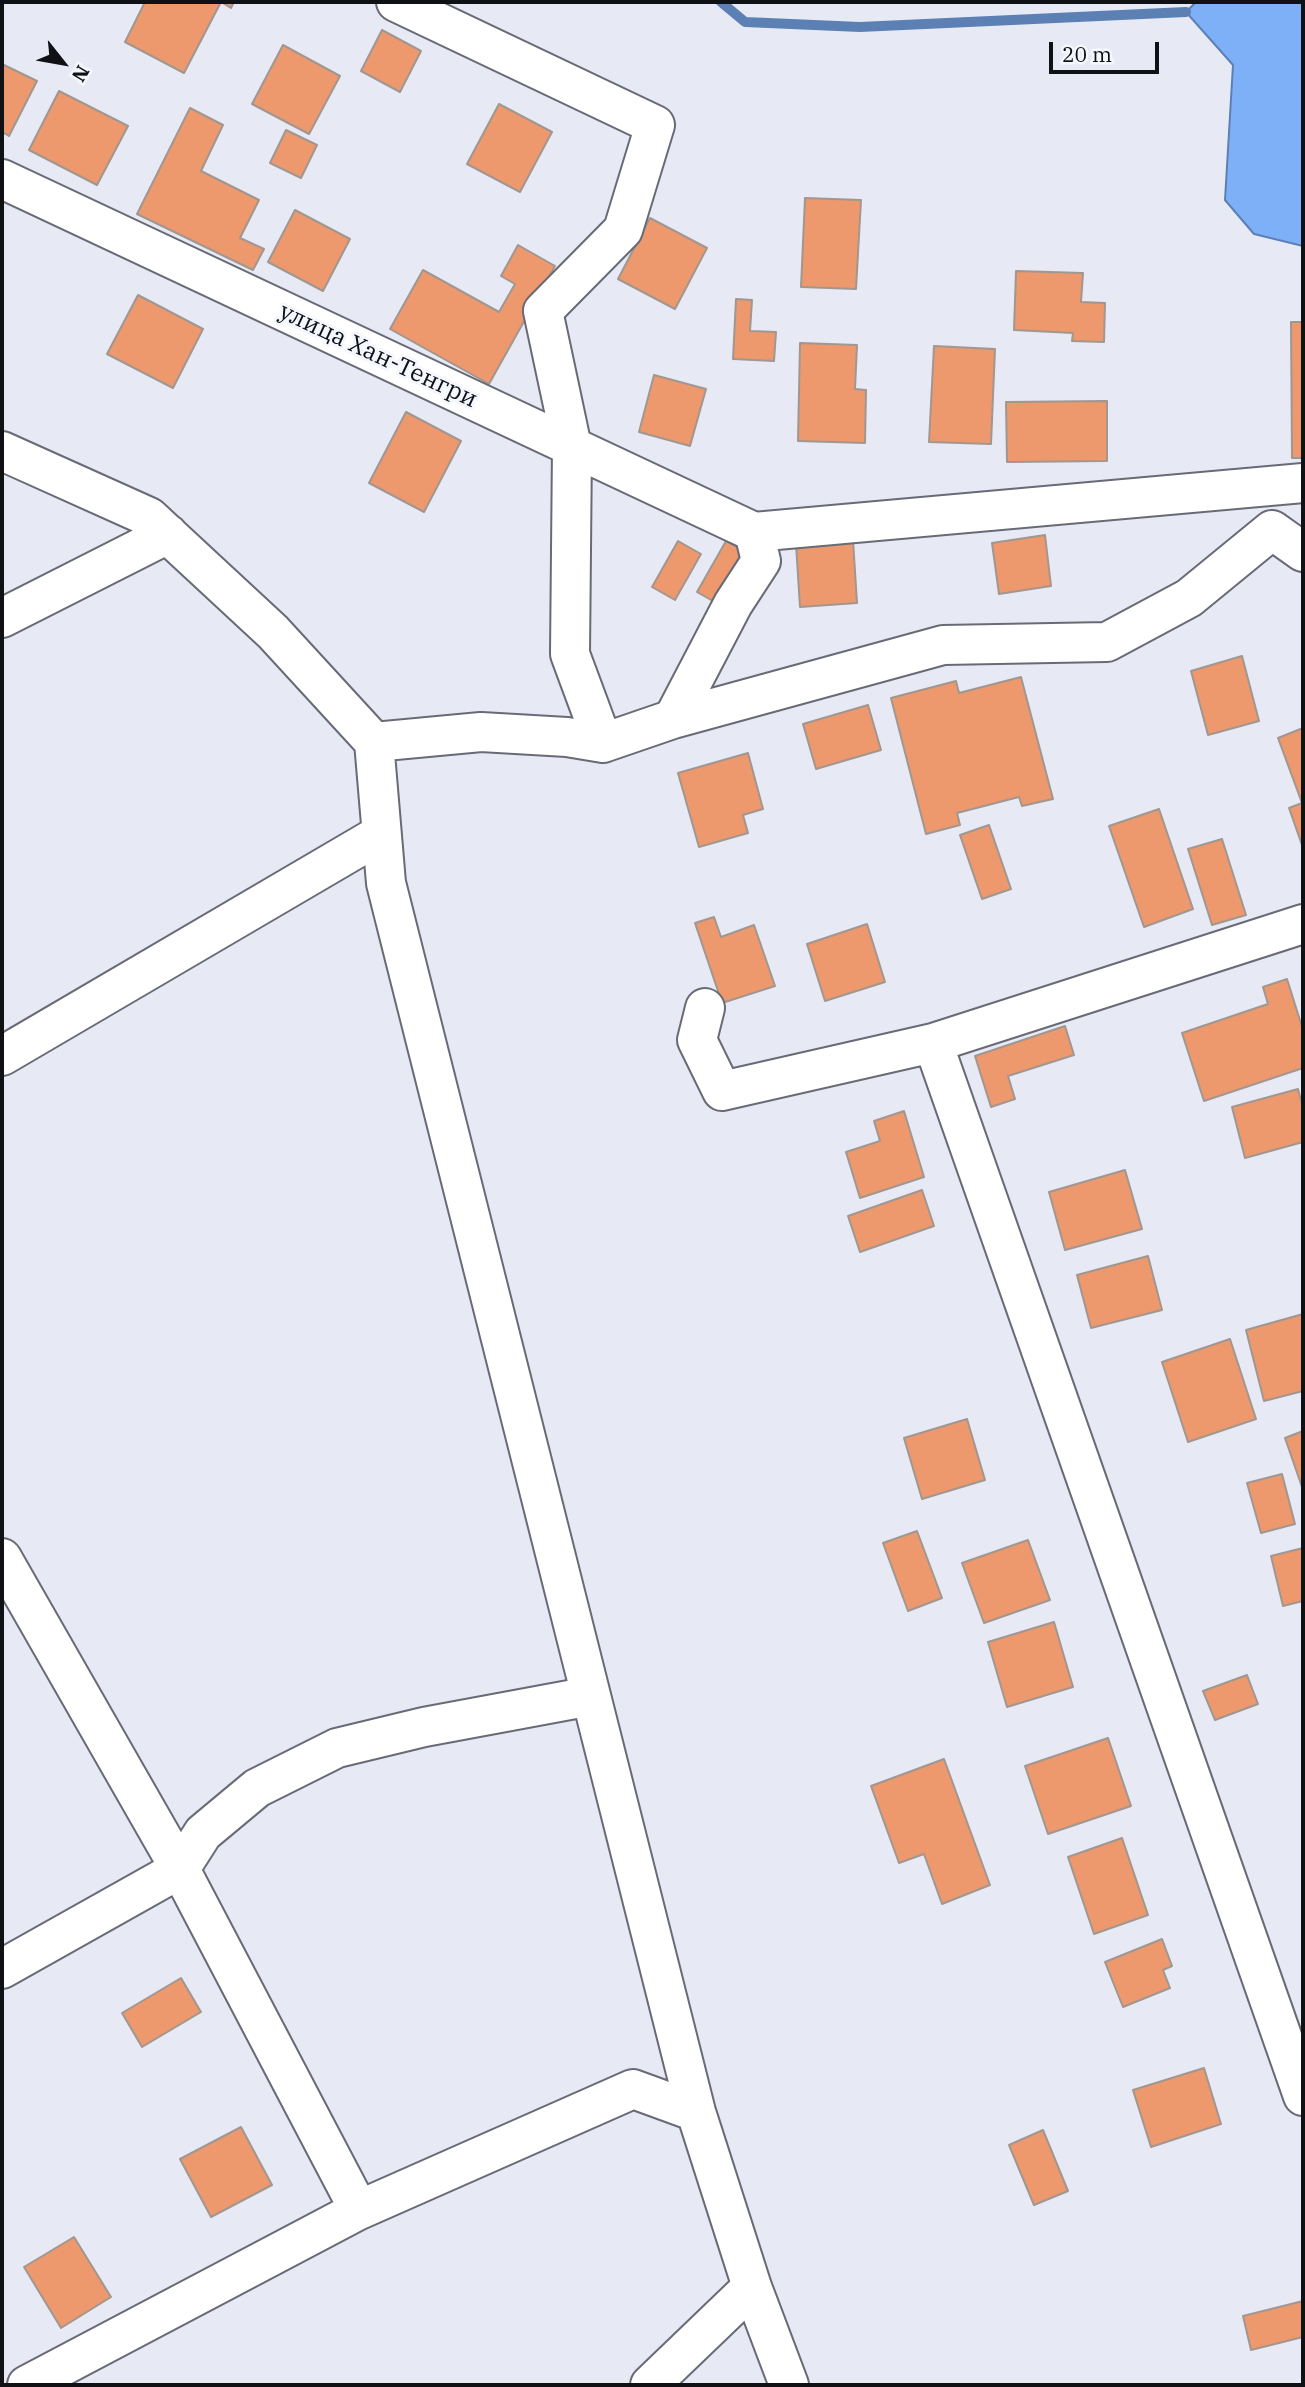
<!DOCTYPE html>
<meta charset="utf-8">
<style>
body{margin:0}
#map{position:relative;width:1305px;height:2387px;overflow:hidden;background:#e7eaf5;font-family:"IBM Plex Serif",serif}
canvas{display:block}
.frame{position:absolute;inset:0;border:4px solid #101115;pointer-events:none}
.north{position:absolute;left:28px;top:28px;width:70px;height:70px;-webkit-text-stroke:5px #f5f7fe;paint-order:stroke;rotate:121deg;font-size:19px;font-weight:700;line-height:28px;text-align:center;color:#101115}
.north::after{content:'';display:block;margin:auto;width:24px;height:32px;background:#101115;clip-path:polygon(50% 0,100% 100%,50% 72%,0 100%)}
.scale{position:absolute;left:1049px;top:42px;width:110px;height:32px;box-sizing:border-box;border:4px solid #101115;border-top:0;padding-left:9px;font-size:21px;line-height:24px;white-space:nowrap;color:#101115;-webkit-text-stroke:5px #f5f7fe;paint-order:stroke}
</style>
<div id="map">
<canvas width="1305" height="2387"></canvas>
<div class="frame"></div>
<div class="north">N</div>
<div class="scale">20 m</div>
</div>
<script>
const c = document.querySelector('canvas').getContext('2d');
c.lineJoin = 'round';
function paint(path, color) {
  c.fillStyle = color;
  c.fill(path, 'evenodd');
}
function strokePath(path, color, width, dash) {
  c.strokeStyle = color;
  c.lineWidth = width;
  c.lineCap = dash ? 'butt' : 'round';
  c.setLineDash(dash || []);
  c.stroke(path);
}
function drawText(font, color, halo, rows, align = 'center') {
  c.font = font + ' "IBM Plex Serif",serif';
  c.lineWidth = 6;
  c.setLineDash([]);
  c.textBaseline = 'middle';
  c.strokeStyle = halo;
  c.fillStyle = color;
  for (const [text, x, y, turn = 0] of rows) {
    c.save();
    c.translate(x, y);
    c.rotate((+turn || 0) * Math.PI / 180);
    c.textAlign = isNaN(turn) ? turn : align;
    if (halo) c.strokeText(text, 0, 0);
    c.fillText(text, 0, 0);
    c.restore();
  }
}
const water = new Path2D(`
 M1196,2H1303V246L1254,234L1225,200L1233,65L1186,12Z`);
paint(water, '#7eb0f8');
strokePath(water, '#5d80b4', 2);
strokePath(new Path2D(`
 M721,2L745,22L860,27L1186,12`), '#5d80b4', 10);
const building = new Path2D(`
 M145,2H234L231,8L221,2L184,73L125,42Z
 M382,30L421,51L400,92L361,71Z
 M283,45L340,76L309,134L252,104Z
 M2,64L37,81L9,136L2,132Z
 M59,91L128,126L97,185L29,150Z
 M499,104L552,132L520,192L467,164Z
 M190,108L223,125L201,171L259,200L240,238L264,249L253,270L137,214Z
 M286,130L317,145L301,178L270,163Z
 M805,198L861,200L856,289L801,287Z
 M295,210L350,239L323,291L268,262Z
 M650,218L707,248L675,309L618,279Z
 M518,245L555,266L489,384L390,329L423,270L499,312L515,284L501,276Z
 M1016,271L1083,273L1081,302L1105,303L1104,342L1072,341L1073,333L1014,330Z
 M138,295L203,329L173,388L107,354Z
 M736,299L752,300L750,331L776,332L774,361L733,359Z
 M1291,322H1303V458H1292Z
 M800,343L857,345L855,389L866,390L865,443L798,441Z
 M934,346L995,349L991,444L929,442Z
 M654,375L706,389L690,446L639,432Z
 M1107,401V461L1007,462L1006,402Z
 M406,412L461,441L424,512L369,483Z
 M1045,535L1051,586L999,594L992,543Z
 M853,540L857,603L800,607L796,544Z
 M678,541L701,554L675,600L652,587Z
 M726,541L749,554L720,605L697,592Z
 M1242,656L1259,721L1208,735L1191,671Z
 M1021,677L1053,799L1022,806L1019,797L957,813L960,825L926,834L891,698L956,681L959,693Z
 M868,705L881,750L816,769L803,724Z
 M1303,728V848L1289,808L1302,803L1278,738Z
 M748,753L763,809L743,815L748,833L699,847L678,773Z
 M1159,809L1193,909L1144,927L1109,826Z
 M989,825L1011,889L982,899L960,835Z
 M1222,839L1246,915L1212,925L1188,849Z
 M714,917L721,937L754,925L775,986L722,1003L695,923Z
 M867,924L885,982L825,1001L807,944Z
 M1287,979L1303,1030V1068L1204,1101L1182,1033L1268,1004L1263,987Z
 M1065,1026L1074,1055L1008,1076L1015,1099L991,1107L975,1056Z
 M1298,1089L1303,1108V1142L1245,1158L1232,1107Z
 M904,1111L924,1177L860,1198L846,1152L880,1141L874,1121Z
 M1125,1170L1142,1229L1065,1250L1049,1192Z
 M922,1190L934,1226L860,1252L848,1216Z
 M1148,1256L1162,1310L1091,1328L1077,1275Z
 M1303,1314V1391L1264,1401L1246,1330Z
 M1230,1339L1256,1419L1188,1442L1162,1362Z
 M967,1419L985,1480L922,1499L904,1438Z
 M1303,1431V1490L1285,1438Z
 M1282,1474L1295,1524L1261,1533L1247,1483Z
 M917,1531L942,1598L908,1611L883,1543Z
 M1028,1540L1050,1600L984,1623L962,1563Z
 M1303,1548V1601L1283,1606L1271,1556Z
 M1054,1622L1073,1687L1007,1707L988,1642Z
 M1247,1675L1258,1704L1215,1720L1203,1691Z
 M1108,1738L1131,1806L1048,1834L1025,1766Z
 M944,1759L990,1885L942,1904L924,1854L899,1863L871,1786Z
 M1122,1838L1148,1915L1094,1934L1068,1857Z
 M1162,1939L1172,1966L1163,1970L1170,1988L1123,2007L1105,1962Z
 M181,1978L201,2012L142,2047L122,2013Z
 M1204,2068L1221,2124L1151,2147L1133,2090Z
 M241,2127L272,2185L211,2217L180,2159Z
 M1043,2130L1068,2191L1034,2205L1009,2145Z
 M74,2237L111,2297L61,2328L24,2267Z
 M1303,2301V2337L1251,2350L1243,2316Z`);
paint(building, '#ed996d');
strokePath(building, '#a19690', 2);
const minor = new Path2D(`
 M396,2L655,125L623,230L543,311L572,447L570,654L603,743
 M2,179L754,532
 M2,451L149,517L273,632L374,742L386,883L696,2112L752,2287L789,2385
 M754,532L1303,483
 M2,618L168,534
 M673,719L943,645L1107,642L1189,598L1272,530L1303,552
 M374,742L481,732L567,737L603,743L673,719L733,604L761,561L754,532
 M705,1008L697,1040L722,1091L933,1043L1303,2096
 M933,1043L1303,924
 M2,1056L381,834
 M2,1558L180,1869L2,1969
 M359,2210L633,2089L696,2112
 M27,2385L359,2210L180,1869L203,1833L257,1788L337,1748L424,1727L591,1696
 M650,2385L752,2287`);
strokePath(minor, '#686b75', 42);
strokePath(minor, '#fff', 38);
drawText('24px', '#101115', '#f5f7fe', [
 ["улица Хан-Тенгри",378,356,25]
]);
</script>
